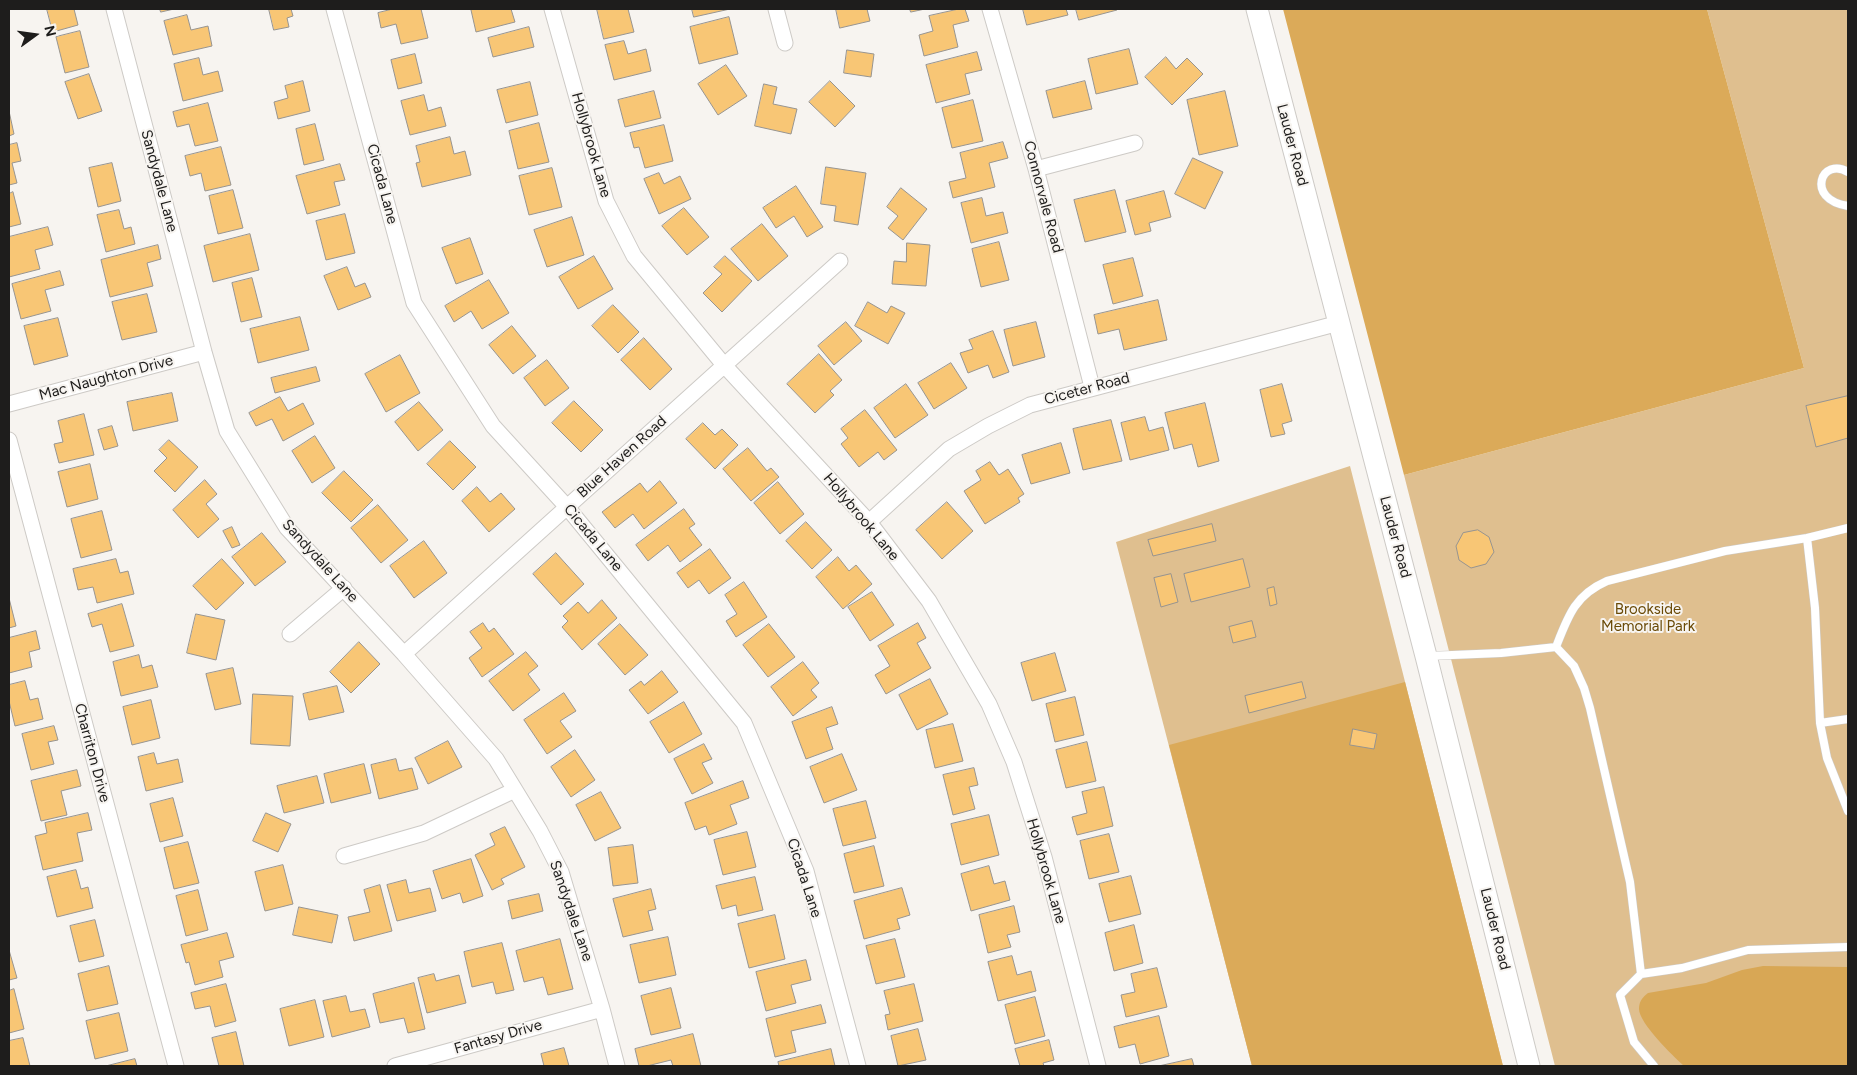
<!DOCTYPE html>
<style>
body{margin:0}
#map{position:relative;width:1857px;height:1075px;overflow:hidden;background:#f7f4f0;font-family:Figtree,sans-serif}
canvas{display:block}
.frame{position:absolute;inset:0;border:10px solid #1e1d1c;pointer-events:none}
.north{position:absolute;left:10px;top:10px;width:50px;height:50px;-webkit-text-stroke:4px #f7f4f0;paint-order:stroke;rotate:76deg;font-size:14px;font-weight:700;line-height:20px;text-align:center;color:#1e1d1c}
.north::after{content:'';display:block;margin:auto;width:18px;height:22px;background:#1e1d1c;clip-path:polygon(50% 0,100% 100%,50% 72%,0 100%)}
</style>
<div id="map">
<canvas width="1857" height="1075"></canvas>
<div class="frame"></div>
<div class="north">N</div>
</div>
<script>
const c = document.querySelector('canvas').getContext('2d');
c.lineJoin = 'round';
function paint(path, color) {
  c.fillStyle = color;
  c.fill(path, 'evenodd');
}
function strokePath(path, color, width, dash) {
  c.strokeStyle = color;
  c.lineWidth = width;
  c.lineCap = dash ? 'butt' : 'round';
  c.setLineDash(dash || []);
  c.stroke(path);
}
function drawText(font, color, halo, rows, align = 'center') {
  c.font = font + ' Figtree,sans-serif';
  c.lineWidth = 4;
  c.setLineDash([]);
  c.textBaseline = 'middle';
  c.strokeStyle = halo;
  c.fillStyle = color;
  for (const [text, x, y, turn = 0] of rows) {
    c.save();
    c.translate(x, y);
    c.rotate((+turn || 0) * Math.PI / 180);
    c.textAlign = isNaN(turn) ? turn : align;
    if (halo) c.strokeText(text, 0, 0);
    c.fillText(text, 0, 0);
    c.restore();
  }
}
paint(new Path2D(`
 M1707,9H1848V1066H1555L1404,475L1804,368Z
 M1350,466L1503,1066H1252L1116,542Z`), '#dfbf8f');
paint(new Path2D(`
 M1283,9H1707L1804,368L1404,475Z
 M1405,682L1503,1066H1252L1169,745Z`), '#dbaa59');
paint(new Path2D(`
 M1763,966L1848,967V1066H1684C1673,1056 1639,1023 1639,1009C1639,1001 1643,997 1648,993L1706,983L1742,970Z`), '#d8a755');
const building = new Path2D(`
 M47,9H74L78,25L53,32Z
 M160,9H174L161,12Z
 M269,9H291L293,16L287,18L289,27L274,30Z
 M393,9H421L428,38L401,44L396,24L381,28L378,13Z
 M475,9H511L515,22L476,32L471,10Z
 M597,9H628L634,32L604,39Z
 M692,9H730L694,17Z
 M836,9H867L870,21L840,28Z
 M910,9H925L911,12Z
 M959,9H965L969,21L953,25L958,47L924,56L919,35L933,31L929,16Z
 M1023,9H1066L1068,15L1027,25Z
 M1076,9H1116L1117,10L1079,20Z
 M187,15L191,30L208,26L212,46L173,55L164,21Z
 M729,17L738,54L699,64L690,27Z
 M529,27L534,47L493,57L488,38Z
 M80,31L89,67L65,73L56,37Z
 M624,41L628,54L646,49L651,71L614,80L605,45Z
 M1129,49L1138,84L1096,94L1088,59Z
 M847,50L874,54L871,77L844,73Z
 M977,52L982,70L965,74L970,94L936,103L926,65Z
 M415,54L422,83L398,89L391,60Z
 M1166,57L1176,69L1187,58L1203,74L1172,105L1145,77Z
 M199,58L203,75L218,71L223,91L183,101L174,64Z
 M726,65L747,96L718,115L698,84Z
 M89,74L102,111L78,119L65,82Z
 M303,81L310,111L278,119L274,102L288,98L285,86Z
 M830,81L855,106L835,127L809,102Z
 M1085,81L1092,109L1053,118L1046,91Z
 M530,82L538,115L506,123L497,90Z
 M764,84L777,87L773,104L797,109L791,134L755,126Z
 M654,91L661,118L625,127L618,100Z
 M1225,91L1238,146L1199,155L1187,100Z
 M424,95L428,111L441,107L446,126L410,135L401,101Z
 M973,100L983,141L952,148L942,108Z
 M208,103L218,141L195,146L189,124L177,127L173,112Z
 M9,111L14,134L9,136Z
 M539,123L549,162L518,169L509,131Z
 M315,124L324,160L304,165L296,129Z
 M664,125L673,161L645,168L639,147L634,148L630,133Z
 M450,137L454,154L465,151L471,175L422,187L416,163L420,162L416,146Z
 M1003,142L1008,158L989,163L995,187L953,198L949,182L966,178L960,153Z
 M17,143L21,161L12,163L17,183L9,185V145Z
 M221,147L231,185L205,191L201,173L190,176L185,156Z
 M1193,158L1223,172L1205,209L1175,194Z
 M112,163L121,201L98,207L89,168Z
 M340,164L345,180L334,182L340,205L307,214L296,176Z
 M826,167L866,173L858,225L834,221L836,206L821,204Z
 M552,168L562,207L529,215L519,176Z
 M659,173L664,184L680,176L691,199L659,214L644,179Z
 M796,186L823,227L807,237L794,216L776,228L763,208Z
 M901,188L927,209L903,240L888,228L898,216L887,207Z
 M233,190L243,228L218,234L209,196Z
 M1115,190L1126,232L1085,242L1074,200Z
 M1164,191L1171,217L1149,223L1151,231L1135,235L1126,201Z
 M13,192L21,224L9,227V194Z
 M982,198L986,216L1003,212L1008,233L971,243L961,203Z
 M684,208L709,237L687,255L662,226Z
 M119,210L124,229L131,227L135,244L106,252L97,215Z
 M345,214L355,253L326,260L316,221Z
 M572,217L584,255L547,267L534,230Z
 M762,224L788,256L758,281L731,249Z
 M48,227L53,245L35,250L40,269L9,277V237Z
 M250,234L259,270L213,282L204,246Z
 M470,238L483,274L456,284L442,248Z
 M999,242L1009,280L981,287L972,249Z
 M907,243L930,245L926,286L892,284L894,261L906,262Z
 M158,245L161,259L147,263L153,286L110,297L101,260Z
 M594,256L613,289L578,309L559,277Z
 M725,256L752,281L722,312L703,293L722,274L714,267Z
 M1133,258L1143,296L1113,304L1103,265Z
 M347,267L355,287L365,283L371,297L338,310L324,276Z
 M60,271L64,285L45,290L51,311L21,319L12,284Z
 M252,278L262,317L241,322L232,283Z
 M489,280L509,313L482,329L471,311L454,322L445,306Z
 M147,294L157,332L122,340L112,302Z
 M1158,300L1167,340L1124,350L1119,329L1098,334L1094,315Z
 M868,302L887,313L891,306L905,313L888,344L855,326Z
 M613,305L639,332L618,353L592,326Z
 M300,317L309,350L258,363L250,329Z
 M58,318L68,356L34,365L24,326Z
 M846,322L862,341L834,365L818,346Z
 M1036,322L1045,357L1013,366L1004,330Z
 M512,326L536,356L513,374L489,345Z
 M993,331L1009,372L993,378L988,365L968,373L960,353L973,349L969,340Z
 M644,338L672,369L650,390L621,360Z
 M819,354L842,380L830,391L834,395L815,413L787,384Z
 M400,355L420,393L386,412L365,374Z
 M547,360L569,388L545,406L524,378Z
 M951,363L967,388L934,409L918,383Z
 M316,367L320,381L275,393L271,378Z
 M906,384L928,415L895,438L874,408Z
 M1282,384L1292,421L1282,424L1285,434L1271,437L1260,390Z
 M172,393L178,421L133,431L127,402Z
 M1848,396V438L1816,447L1806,406Z
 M280,397L288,411L303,403L314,424L283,441L272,419L256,426L249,413Z
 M574,401L603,430L581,452L552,423Z
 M419,402L443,430L418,451L395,422Z
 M1205,403L1219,461L1198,467L1192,444L1174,449L1165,413Z
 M865,410L897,450L884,460L878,452L859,467L841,444L848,438L841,429Z
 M84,414L94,455L59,463L54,444L63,442L58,421Z
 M1145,417L1149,431L1163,427L1169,450L1130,460L1121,423Z
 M1111,420L1122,461L1083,470L1073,429Z
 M703,423L715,435L722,429L738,445L715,469L686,439Z
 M112,426L118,446L104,450L98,430Z
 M315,436L335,468L312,483L292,451Z
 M169,440L198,467L175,492L154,471L167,458L159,450Z
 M450,441L476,467L453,490L427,464Z
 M1061,443L1070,473L1031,484L1022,455Z
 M748,448L767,471L771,468L779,477L751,501L723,469Z
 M990,462L999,475L1008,469L1024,494L1018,498L1020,502L985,524L964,491L981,480L976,471Z
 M90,464L98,499L67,507L58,472Z
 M344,471L373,500L351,522L322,493Z
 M205,480L217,494L206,504L219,519L198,538L173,510Z
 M660,481L677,503L644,529L633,514L615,528L602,512L640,483L647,492Z
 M778,482L804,514L780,534L754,503Z
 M477,487L490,502L501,493L515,509L489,532L462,501Z
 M947,502L973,531L942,559L916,530Z
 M378,505L408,540L381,563L351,528Z
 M684,509L695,524L689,528L702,545L680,562L668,545L648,561L636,545Z
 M102,511L112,550L81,558L71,519Z
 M806,522L832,550L812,569L786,541Z
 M1212,524L1216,541L1153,556L1148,540Z
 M232,527L240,545L232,548L223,531Z
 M1478,530L1489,537L1494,552L1486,564L1471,568L1459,560L1456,546L1463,533Z
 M262,533L286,562L255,586L232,557Z
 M424,541L447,573L414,598L390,566Z
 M710,549L731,578L709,594L699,580L688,588L677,573Z
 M556,553L584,584L561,605L533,574Z
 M838,557L849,571L856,565L872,584L843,609L816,577Z
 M116,559L120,573L128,571L134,594L97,603L93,587L78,590L73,569Z
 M222,559L244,583L216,610L193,586Z
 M1243,559L1250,587L1191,602L1184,574Z
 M1171,574L1178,602L1161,607L1154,578Z
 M744,582L767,617L736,637L726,621L737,614L725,595Z
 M1274,587L1277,604L1270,606L1267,589Z
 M872,592L894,625L870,641L848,607Z
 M9,598L16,626L9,628Z
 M602,600L617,618L582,650L562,627L568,621L563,616L578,602L588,613Z
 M122,604L134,646L110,652L102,624L92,627L88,614Z
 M196,614L225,620L216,660L187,653Z
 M1252,621L1256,637L1233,643L1229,627Z
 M483,623L489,632L494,628L514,654L482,677L469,658L482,648L470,632Z
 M918,623L926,638L917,643L931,668L886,694L875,675L890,666L878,646Z
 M620,624L648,655L625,675L598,644Z
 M769,624L795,657L768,677L743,645Z
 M36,631L40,649L29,652L32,667L9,673V638Z
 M359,642L380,664L351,693L330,672Z
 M526,652L538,666L528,674L540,690L513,711L489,681Z
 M1055,653L1066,691L1032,701L1021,663Z
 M139,655L142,668L152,665L158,687L121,696L113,662Z
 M803,662L819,683L811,690L817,697L793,716L771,687Z
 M233,668L241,704L215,710L206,674Z
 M662,671L678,692L648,714L629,690L641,681L644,685Z
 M930,679L948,714L917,730L899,695Z
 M25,681L30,700L38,698L43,719L15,726L9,701V685Z
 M1302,682L1306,698L1249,713L1245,696Z
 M337,686L344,712L309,720L303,694Z
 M564,693L576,711L560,721L572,737L547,754L524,720Z
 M253,694L293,696L290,746L251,744Z
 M1075,697L1084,735L1055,742L1046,704Z
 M151,700L160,738L132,745L123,707Z
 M684,702L702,734L669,753L650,722Z
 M832,707L838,724L826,728L833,749L806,759L792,722Z
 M953,724L963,761L935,768L926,730Z
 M54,726L58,740L48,742L54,764L31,770L22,734Z
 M1353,729L1377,734L1374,749L1350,745Z
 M448,741L462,767L428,784L415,758Z
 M1087,742L1096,781L1066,788L1056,750Z
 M704,744L712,759L702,763L713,783L692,794L674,759Z
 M575,750L595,780L571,797L551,767Z
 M154,753L157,764L178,759L183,782L146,791L138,757Z
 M842,754L857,790L824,803L810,767Z
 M396,759L399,771L412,768L418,789L379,799L371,765Z
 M364,764L371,793L331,803L324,774Z
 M974,768L978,785L969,787L975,809L953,815L943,775Z
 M77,770L81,786L61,791L67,815L41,821L31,781Z
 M317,776L324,803L284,813L277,786Z
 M743,781L749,798L730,805L737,824L709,835L706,826L695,830L685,803Z
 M1104,787L1113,826L1077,835L1072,817L1087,813L1082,792Z
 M601,792L621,828L595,841L576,805Z
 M173,798L183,836L160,842L150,804Z
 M866,801L876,838L843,846L833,809Z
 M88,813L92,830L77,833L83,861L43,870L35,836L47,833L45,823Z
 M266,813L291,824L278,852L253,841Z
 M989,815L999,855L961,865L951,824Z
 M505,827L525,867L501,879L504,884L492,890L475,855L495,845L490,834Z
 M747,832L756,867L723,875L714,840Z
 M1109,834L1119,872L1089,879L1080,841Z
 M188,842L199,883L174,889L164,848Z
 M633,845L638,883L613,886L608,848Z
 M874,846L884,886L854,893L844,854Z
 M471,859L483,896L463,903L460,893L442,899L433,871Z
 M283,865L293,904L265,911L255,872Z
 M989,866L994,884L1005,881L1010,900L971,911L961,874Z
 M76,870L81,889L88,887L93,908L57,917L47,877Z
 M1131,876L1141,914L1109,922L1099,884Z
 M755,877L763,910L738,916L736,905L722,909L716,886Z
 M406,880L409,893L430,888L436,911L397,921L387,885Z
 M380,885L392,931L354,941L348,917L370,912L364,890Z
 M902,888L910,915L897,919L900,929L864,939L854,901Z
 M651,889L656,909L648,911L653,930L623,937L613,899Z
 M198,890L208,930L186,936L176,896Z
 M539,894L543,911L512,919L508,901Z
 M1014,906L1020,932L1007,935L1011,947L988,953L979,915Z
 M299,907L338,915L332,943L293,935Z
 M775,915L785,959L749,968L738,924Z
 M95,920L104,956L79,962L70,926Z
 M1134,925L1143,963L1114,971L1105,933Z
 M227,933L234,957L219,961L223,977L195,985L189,962L186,963L181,945Z
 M668,937L676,975L639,983L630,945Z
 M560,939L573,989L548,995L543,977L524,982L516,951Z
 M895,939L905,977L876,984L866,946Z
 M502,943L514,990L496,994L493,982L472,987L464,952Z
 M9,950L17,978L9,980Z
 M1012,956L1017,975L1031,971L1036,991L998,1001L988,962Z
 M806,960L811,980L791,985L796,1003L766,1011L756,972Z
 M109,966L118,1004L87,1011L78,974Z
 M1157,968L1167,1007L1126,1017L1121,995L1135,992L1131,974Z
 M434,974L436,981L459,975L466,1003L427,1013L418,978Z
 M414,983L425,1029L408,1033L404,1018L380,1023L373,994Z
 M226,984L236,1021L215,1027L210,1006L195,1009L191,993Z
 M914,984L923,1021L888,1030L885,1015L890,1014L884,991Z
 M671,988L681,1028L651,1035L641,996Z
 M14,989L24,1029L9,1033V991Z
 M346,996L350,1012L365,1009L370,1027L332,1037L323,1001Z
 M1035,997L1045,1036L1015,1044L1005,1005Z
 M315,1000L324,1037L289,1046L280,1009Z
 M821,1005L826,1023L791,1031L796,1052L775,1057L766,1019Z
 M119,1013L128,1051L95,1059L86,1021Z
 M1159,1016L1169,1056L1140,1064L1135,1044L1119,1048L1114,1027Z
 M918,1029L926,1060L898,1066L891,1036Z
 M236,1032L244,1066H219L212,1038Z
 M693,1034L701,1066H673L671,1060L647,1066H639L635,1049Z
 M23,1038L30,1066H9V1041Z
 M1049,1040L1054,1060L1043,1063L1044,1066H1020L1015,1049Z
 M564,1048L569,1066H544L541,1054Z
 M831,1049L835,1066H779L778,1062Z
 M135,1059L137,1066H106Z
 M1192,1059L1194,1066H1159Z`);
paint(building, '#f8c675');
strokePath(building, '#979490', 1);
const service = new Path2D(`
 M1848,172C1822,156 1804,199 1848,206
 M1807,538L1815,608L1820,723L1827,758L1848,811
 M1428,656L1501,653L1556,647
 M1820,723L1848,719
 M1641,974L1682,968L1748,950L1848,947
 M1654,1066L1634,1042L1620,995L1641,974L1630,882L1590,708L1584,688L1574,666L1556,647C1568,616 1575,595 1607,581L1725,551L1807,538L1848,528`);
const minor = new Path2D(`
 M114,9L204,352L227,431L287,528L404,654L496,759L515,790L540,831L561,872L602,1009L617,1066
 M334,9L414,303L493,426L567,507L744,723L806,871L858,1066
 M552,9L606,201L634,256L724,365L869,522L929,601L989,704L1014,762L1044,857L1098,1066
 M776,9L785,43
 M990,9L1036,169L1092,387
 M1036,169L1135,143
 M9,404L204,352
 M9,440L176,1066
 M869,522L949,449L988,426L1030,405L1339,323
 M290,634L344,588
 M404,654L840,261
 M344,856L424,833L515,790
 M395,1066L602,1009`);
const secondary = new Path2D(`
 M1257,9L1426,656L1529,1066`);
strokePath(service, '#cdcac6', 9);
strokePath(minor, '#cdcac6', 17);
strokePath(secondary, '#cdcac6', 23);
strokePath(service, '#fff', 8);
strokePath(minor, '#fff', 15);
strokePath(secondary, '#fff', 21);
drawText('15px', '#1e1d1c', '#f7f4f0', [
 ["Hollybrook Lane",591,145,74],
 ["Lauder Road",1292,145,75],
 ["Sandydale Lane",159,181,75],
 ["Cicada Lane",382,184,75],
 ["Connorvale Road",1043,197,75],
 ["Mac Naughton Drive",106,378,-15],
 ["Ciceter Road",1087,389,-15],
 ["Blue Haven Road",622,457,-42],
 ["Hollybrook Lane",861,517,50],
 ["Lauder Road",1395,537,75],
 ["Cicada Lane",593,538,50],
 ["Sandydale Lane",320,561,48],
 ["Charriton Drive",92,753,75],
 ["Hollybrook Lane",1046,871,74],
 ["Cicada Lane",804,878,72],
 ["Sandydale Lane",571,911,71],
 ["Lauder Road",1495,929,76],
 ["Fantasy Drive",498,1037,-16]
]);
drawText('15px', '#6a4a07', '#f7f4f0', [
 ["Brookside",1648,610],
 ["Memorial Park",1648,627]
]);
</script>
